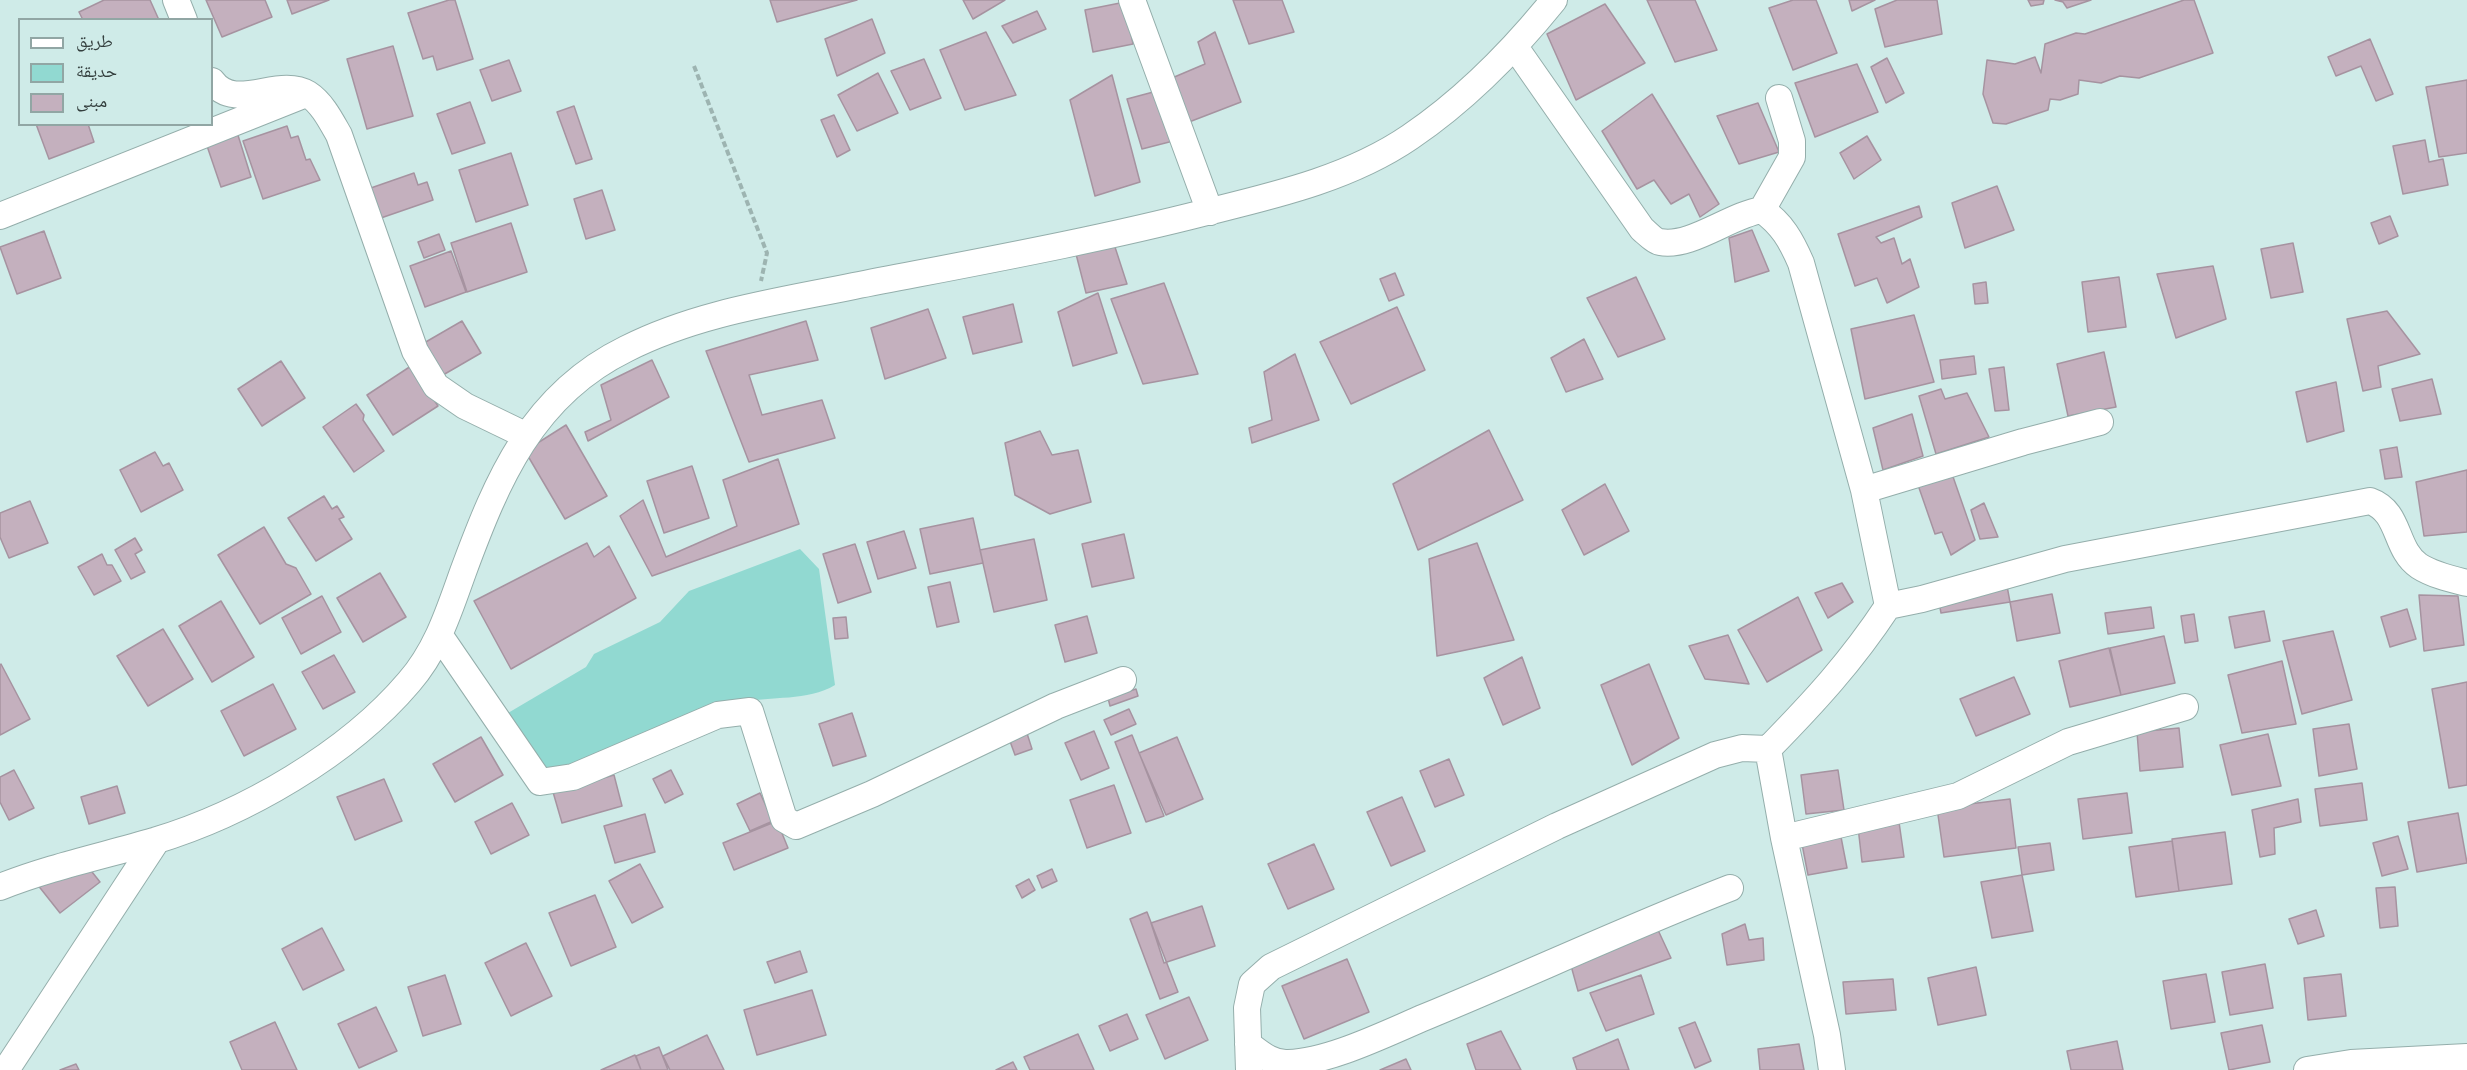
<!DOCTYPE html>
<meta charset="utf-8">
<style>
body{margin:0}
#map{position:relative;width:2467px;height:1070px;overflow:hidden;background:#cfebe8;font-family:"Sofia Sans Condensed","Noto Naskh Arabic",sans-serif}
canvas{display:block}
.legend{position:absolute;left:18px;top:18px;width:195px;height:108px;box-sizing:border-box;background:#cfebe8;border:2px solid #91a6a4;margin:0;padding:8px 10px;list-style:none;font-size:18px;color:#343f3e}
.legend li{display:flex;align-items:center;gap:12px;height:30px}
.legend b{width:30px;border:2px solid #91a6a4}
</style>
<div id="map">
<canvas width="2467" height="1070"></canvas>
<ul class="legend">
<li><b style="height:8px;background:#fff"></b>طريق</li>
<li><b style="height:16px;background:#91d9d1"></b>حديقة</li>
<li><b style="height:16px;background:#c4b0be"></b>مبنى</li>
</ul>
</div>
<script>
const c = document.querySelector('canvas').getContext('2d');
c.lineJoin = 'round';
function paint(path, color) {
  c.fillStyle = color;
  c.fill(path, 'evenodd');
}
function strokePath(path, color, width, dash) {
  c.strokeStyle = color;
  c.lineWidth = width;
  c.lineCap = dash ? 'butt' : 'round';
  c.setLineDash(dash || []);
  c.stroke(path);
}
paint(new Path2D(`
 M800,549L819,569L835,685C807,702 772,695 741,703C674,721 610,747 546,774L508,713L586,667L594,654L660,622L689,591Z`), '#91d9d1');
const building = new Path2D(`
 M104,0H150L159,20H83L79,12Z
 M206,0H265L272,17L222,37Z
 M287,0H329L292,14Z
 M449,0H455L473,59L437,70L433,56L423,59L408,13Z
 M770,0H857L777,22Z
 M963,0H1005L973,19Z
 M1233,0H1282L1294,32L1249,44Z
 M1647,0H1695L1717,50L1675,62Z
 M1793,0H1816L1837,53L1793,70L1769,8Z
 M1849,0H1875L1852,11Z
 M1897,0H1937L1942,34L1885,47L1875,9Z
 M2028,0H2044L2043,4L2031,6Z
 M2055,0H2091L2067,8L2063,2Z
 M2184,0H2194L2213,53L2139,78L2120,76L2101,83L2079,80L2078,94L2060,100L2050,99L2048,110L2006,124L1993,123L1983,94L1987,60L2015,64L2035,57L2041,73L2045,44L2076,33L2085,34Z
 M1125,2L1133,44L1093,52L1085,10Z
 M1605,4L1645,63L1576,100L1547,34Z
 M1037,11L1046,29L1013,43L1002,26Z
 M872,19L885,53L837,76L825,39Z
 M986,32L1016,95L965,110L940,50Z
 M1215,32L1241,102L1189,122L1172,78L1205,64L1198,42Z
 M2370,39L2393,94L2376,101L2361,66L2336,76L2328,57Z
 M393,46L413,116L367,129L347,59Z
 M1887,58L1904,93L1886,103L1871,67Z
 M924,59L941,98L910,110L891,71Z
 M509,60L521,91L492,101L480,70Z
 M1857,64L1878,112L1815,137L1795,83Z
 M878,73L898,113L857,131L838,95Z
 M1112,75L1140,182L1095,196L1070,100Z
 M2467,80V153L2439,157L2426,87Z
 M1157,91L1177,140L1142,149L1127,99Z
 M1652,94L1719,204L1700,217L1689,194L1671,204L1654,180L1637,189L1602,131Z
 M470,102L485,143L452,154L437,114Z
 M1758,103L1779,152L1739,164L1717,116Z
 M574,106L592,159L576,164L557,112Z
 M834,115L850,150L837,157L821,120Z
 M36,124H88L94,142L49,159Z
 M287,126L291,138L298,136L306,160L310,159L320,180L263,199L243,141Z
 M237,132L251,177L221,187L206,143Z
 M1867,136L1881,160L1854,179L1840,153Z
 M2425,140L2429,162L2443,159L2448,185L2403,194L2393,146Z
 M511,153L528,205L476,222L459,170Z
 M414,173L418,185L427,182L433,200L378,219L368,189Z
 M1997,186L2014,230L1965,248L1952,203Z
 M602,190L615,230L586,239L574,199Z
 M1919,206L1922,217L1876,237L1881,243L1894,238L1902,264L1910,259L1919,287L1887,303L1877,278L1855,286L1838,234Z
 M2390,216L2398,236L2379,244L2371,223Z
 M511,223L527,272L467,292L451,243Z
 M1752,230L1769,271L1735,282L1729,238Z
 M44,231L61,278L17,294L0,247Z
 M439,234L445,250L424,258L418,242Z
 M2293,243L2303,292L2271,298L2261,249Z
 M1114,244L1127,284L1086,293L1076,254Z
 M451,251L466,292L425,307L410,266Z
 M2213,266L2226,319L2176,338L2157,274Z
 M1395,273L1404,295L1389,301L1380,279Z
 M1636,277L1665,339L1618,357L1587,298Z
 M2119,277L2126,327L2088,332L2082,282Z
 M1986,282L1988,303L1975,304L1973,284Z
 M1164,283L1198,374L1143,384L1111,299Z
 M1098,293L1117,353L1073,366L1058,312Z
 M1013,304L1022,342L973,354L963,317Z
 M1397,307L1425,370L1351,404L1320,342Z
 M928,309L946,358L885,379L871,328Z
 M2387,311L2420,354L2378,366L2381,387L2363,391L2347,319Z
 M1914,315L1934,382L1865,399L1851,329Z
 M462,321L481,353L443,375L424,343Z
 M806,321L818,360L749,375L762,415L822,400L835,438L749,462L706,351Z
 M1584,339L1603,379L1566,392L1551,358Z
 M2104,352L2116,407L2068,416L2057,364Z
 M1295,354L1319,420L1252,443L1249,428L1272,420L1264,372Z
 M1974,356L1976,374L1942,379L1940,360Z
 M652,360L669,397L588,441L585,432L611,420L601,385Z
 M281,361L305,398L262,426L238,389Z
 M411,366L438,406L393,435L367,395Z
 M2004,367L2009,410L1995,411L1989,369Z
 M2432,379L2441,414L2400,421L2392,389Z
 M2336,382L2344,431L2307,442L2296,392Z
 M1941,389L1945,399L1967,393L1989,437L1936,454L1919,396Z
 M356,404L364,415L363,420L384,451L354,472L323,427Z
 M1912,414L1923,456L1883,470L1873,428Z
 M566,425L607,496L565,519L525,451Z
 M1489,430L1523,500L1418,550L1393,484Z
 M1040,431L1052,455L1078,450L1091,502L1050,514L1015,495L1005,443Z
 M2397,447L2402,477L2385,479L2380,450Z
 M155,452L163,466L169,463L183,490L141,512L120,470Z
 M778,459L799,524L652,576L620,516L643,500L666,557L737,526L723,480Z
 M692,466L709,518L664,533L647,481Z
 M2467,470V532L2424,536L2416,482Z
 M1951,471L1975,540L1951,555L1942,532L1935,534L1918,485Z
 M1605,484L1629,531L1584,555L1562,510Z
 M324,496L332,509L337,506L344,517L339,519L352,539L316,561L288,518Z
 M30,501L48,543L9,558L0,537V513Z
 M1984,503L1998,537L1980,539L1971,510Z
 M973,518L983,563L930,574L920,529Z
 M264,527L286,564L296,568L311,594L260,624L218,555Z
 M904,531L916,568L878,579L867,542Z
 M1124,534L1134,578L1092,587L1082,544Z
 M135,538L142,550L135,554L145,572L131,579L115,550Z
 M1034,539L1047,600L994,612L980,550Z
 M587,543L594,557L609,546L636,598L511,669L474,601Z
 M1477,543L1514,640L1437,656L1429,559Z
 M855,544L871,592L838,603L823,554Z
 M102,554L107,565H112L121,581L94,595L78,567Z
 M380,573L406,617L363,642L337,598Z
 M950,582L959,622L937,627L928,587Z
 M1842,583L1853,602L1828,618L1815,593Z
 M2007,586L2010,602L1941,613L1938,597Z
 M2052,594L2060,633L2017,641L2010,602Z
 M2419,595L2458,596L2464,645L2424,651Z
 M322,596L341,632L301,654L282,618Z
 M1798,597L1822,650L1767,682L1738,630Z
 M221,601L254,657L212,682L179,626Z
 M2151,607L2154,628L2108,634L2105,613Z
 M2407,609L2416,639L2390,647L2381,617Z
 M2264,611L2270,641L2235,648L2229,617Z
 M2194,614L2198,641L2185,643L2181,616Z
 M1087,616L1097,653L1065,662L1055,625Z
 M846,617L848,638L835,639L833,618Z
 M163,629L193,679L148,706L117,656Z
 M2333,631L2352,700L2302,714L2283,641Z
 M1728,635L1749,684L1705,679L1689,646Z
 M2164,636L2175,683L2121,695L2110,648Z
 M2109,648L2121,695L2070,707L2059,661Z
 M334,655L355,692L323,709L302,672Z
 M1522,657L1540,708L1503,725L1484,678Z
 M2282,661L2296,724L2242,733L2228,675Z
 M1,664L30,719L0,735V665Z
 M1649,664L1679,738L1632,765L1601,685Z
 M2014,677L2030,714L1976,736L1960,699Z
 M2467,682V785L2449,788L2432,689Z
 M273,684L296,729L244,756L221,711Z
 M1136,689L1138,696L1110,706L1108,698Z
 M1129,709L1136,724L1111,735L1104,720Z
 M852,713L866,756L833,766L819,724Z
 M2349,724L2357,769L2319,776L2313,729Z
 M1025,727L1032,749L1015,755L1007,733Z
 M2179,728L2183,767L2140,771L2137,732Z
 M1094,731L1109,768L1081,780L1065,743Z
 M2268,734L2281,786L2232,795L2220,745Z
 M1132,735L1164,816L1146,822L1115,742Z
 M481,737L503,775L455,802L433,764Z
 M1177,737L1203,799L1166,815L1139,753Z
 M1449,759L1464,795L1435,807L1420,771Z
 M14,770L34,808L9,820L0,802V777Z
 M671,770L683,794L665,803L653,779Z
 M1838,770L1844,810L1806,814L1801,775Z
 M614,775L622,806L562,823L553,792Z
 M384,779L402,821L355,840L337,797Z
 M2362,783L2367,820L2320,826L2315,789Z
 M1114,785L1131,833L1087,848L1070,800Z
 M117,786L125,813L89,824L81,797Z
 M760,793L773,821L750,831L737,804Z
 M2127,793L2132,833L2083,839L2078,799Z
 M1402,797L1425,851L1391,866L1367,812Z
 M2010,799L2016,848L1944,857L1937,808Z
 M2298,799L2301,822L2274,828L2275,854L2260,857L2252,810Z
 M512,803L529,835L491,854L475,822Z
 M2458,813L2467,863L2417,872L2408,822Z
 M645,814L655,852L615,863L604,826Z
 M777,821L788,848L734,870L723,843Z
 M1899,822L1904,857L1862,862L1858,827Z
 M2225,832L2232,884L2179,891L2172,839Z
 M2398,836L2408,869L2382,876L2373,843Z
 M1841,837L1847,868L1808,875L1802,844Z
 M2172,841L2179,891L2136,897L2129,847Z
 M2050,843L2054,870L2022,875L2018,847Z
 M1314,844L1334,889L1288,909L1268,864Z
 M77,853L100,882L60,913L37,884Z
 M640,864L663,907L632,923L609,881Z
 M1052,869L1057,881L1042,888L1037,876Z
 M2022,875L2033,931L1992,938L1981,882Z
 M1029,879L1035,890L1022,898L1016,886Z
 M2395,887L2398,926L2380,928L2376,888Z
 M595,895L616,947L571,966L549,913Z
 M1202,906L1215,946L1164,963L1151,923Z
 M2316,910L2324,936L2298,944L2289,919Z
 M1147,912L1178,992L1160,999L1130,919Z
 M1745,924L1749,940L1763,938L1764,960L1727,965L1722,934Z
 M322,928L344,970L303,990L282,949Z
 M1658,930L1671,958L1578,991L1570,962Z
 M526,943L552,996L511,1016L485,963Z
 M800,951L807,972L775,983L767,962Z
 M1347,959L1369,1012L1304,1039L1282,986Z
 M2265,964L2273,1008L2230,1015L2222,972Z
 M1976,967L1986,1015L1938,1025L1928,978Z
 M2206,974L2215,1022L2171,1029L2163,981Z
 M2341,974L2346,1016L2308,1020L2304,978Z
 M445,975L461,1024L423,1036L408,987Z
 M1641,975L1654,1014L1606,1031L1590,993Z
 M1893,979L1896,1010L1846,1014L1843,982Z
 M812,990L826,1035L757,1055L744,1010Z
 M1189,997L1208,1040L1165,1059L1146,1015Z
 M376,1007L397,1051L359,1068L338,1024Z
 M1127,1014L1138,1039L1110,1051L1099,1026Z
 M275,1022L297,1070H242L230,1042Z
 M1695,1022L1711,1061L1695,1068L1679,1028Z
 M2262,1025L2270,1062L2229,1070L2221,1033Z
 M1501,1031L1521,1070H1476L1467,1044Z
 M1078,1034L1094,1070H1030L1024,1057Z
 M707,1035L724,1070H670L663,1056Z
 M1618,1039L1629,1070H1577L1573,1058Z
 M2117,1041L2123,1070H2071L2067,1051Z
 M1799,1044L1804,1070H1760L1758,1049Z
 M659,1047L668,1070H641L636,1056Z
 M635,1055L641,1070H601Z
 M1406,1059L1411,1070H1380Z
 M1013,1062L1017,1070H996Z
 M76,1064L79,1070H60Z`);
paint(building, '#c4b0be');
strokePath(building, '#a693a0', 1.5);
const street = new Path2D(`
 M176,0L184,20
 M1132,0L1210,212
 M212,81C235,113 278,76 308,94C322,103 331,121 339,135L415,351L436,386L465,406L525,435
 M1762,210L1792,157V141L1779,98
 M0,216L301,96
 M1864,490L2023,442L2100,422
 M1888,606L1922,599L2065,559L2370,501C2401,512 2394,549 2419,566C2433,575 2451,579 2467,583
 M440,636L540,782L573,777L718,715L750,711L784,819L796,826L872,794L1056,706L1123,680
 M1768,749L1784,838L1827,1035L1832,1070
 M1784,838L1958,796L2068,742L2185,707
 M0,887C50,867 103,856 154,841C244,814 348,754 409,682C437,650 449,611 463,572C497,480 532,395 626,349C697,313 776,302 854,286C972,263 1090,242 1207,212C1276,195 1350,178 1410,137C1466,99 1512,52 1554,0
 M1248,1044C1260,1053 1272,1064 1288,1063C1329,1062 1387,1033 1425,1017C1527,975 1627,928 1730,888
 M6,1070L157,840
 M1249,1070L1247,1008L1252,984L1271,967L1557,826L1715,755L1742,748L1768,749C1815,701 1851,662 1888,606L1864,490L1801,263C1791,240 1782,224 1762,210C1730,215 1691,248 1660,242C1654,241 1647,233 1642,229L1515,47
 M2307,1070L2351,1063L2467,1057`);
strokePath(street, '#94aeab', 28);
strokePath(new Path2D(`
 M694,66L767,253L761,281`), '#9db4b1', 4, [6, 3]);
strokePath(street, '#fff', 26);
</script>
